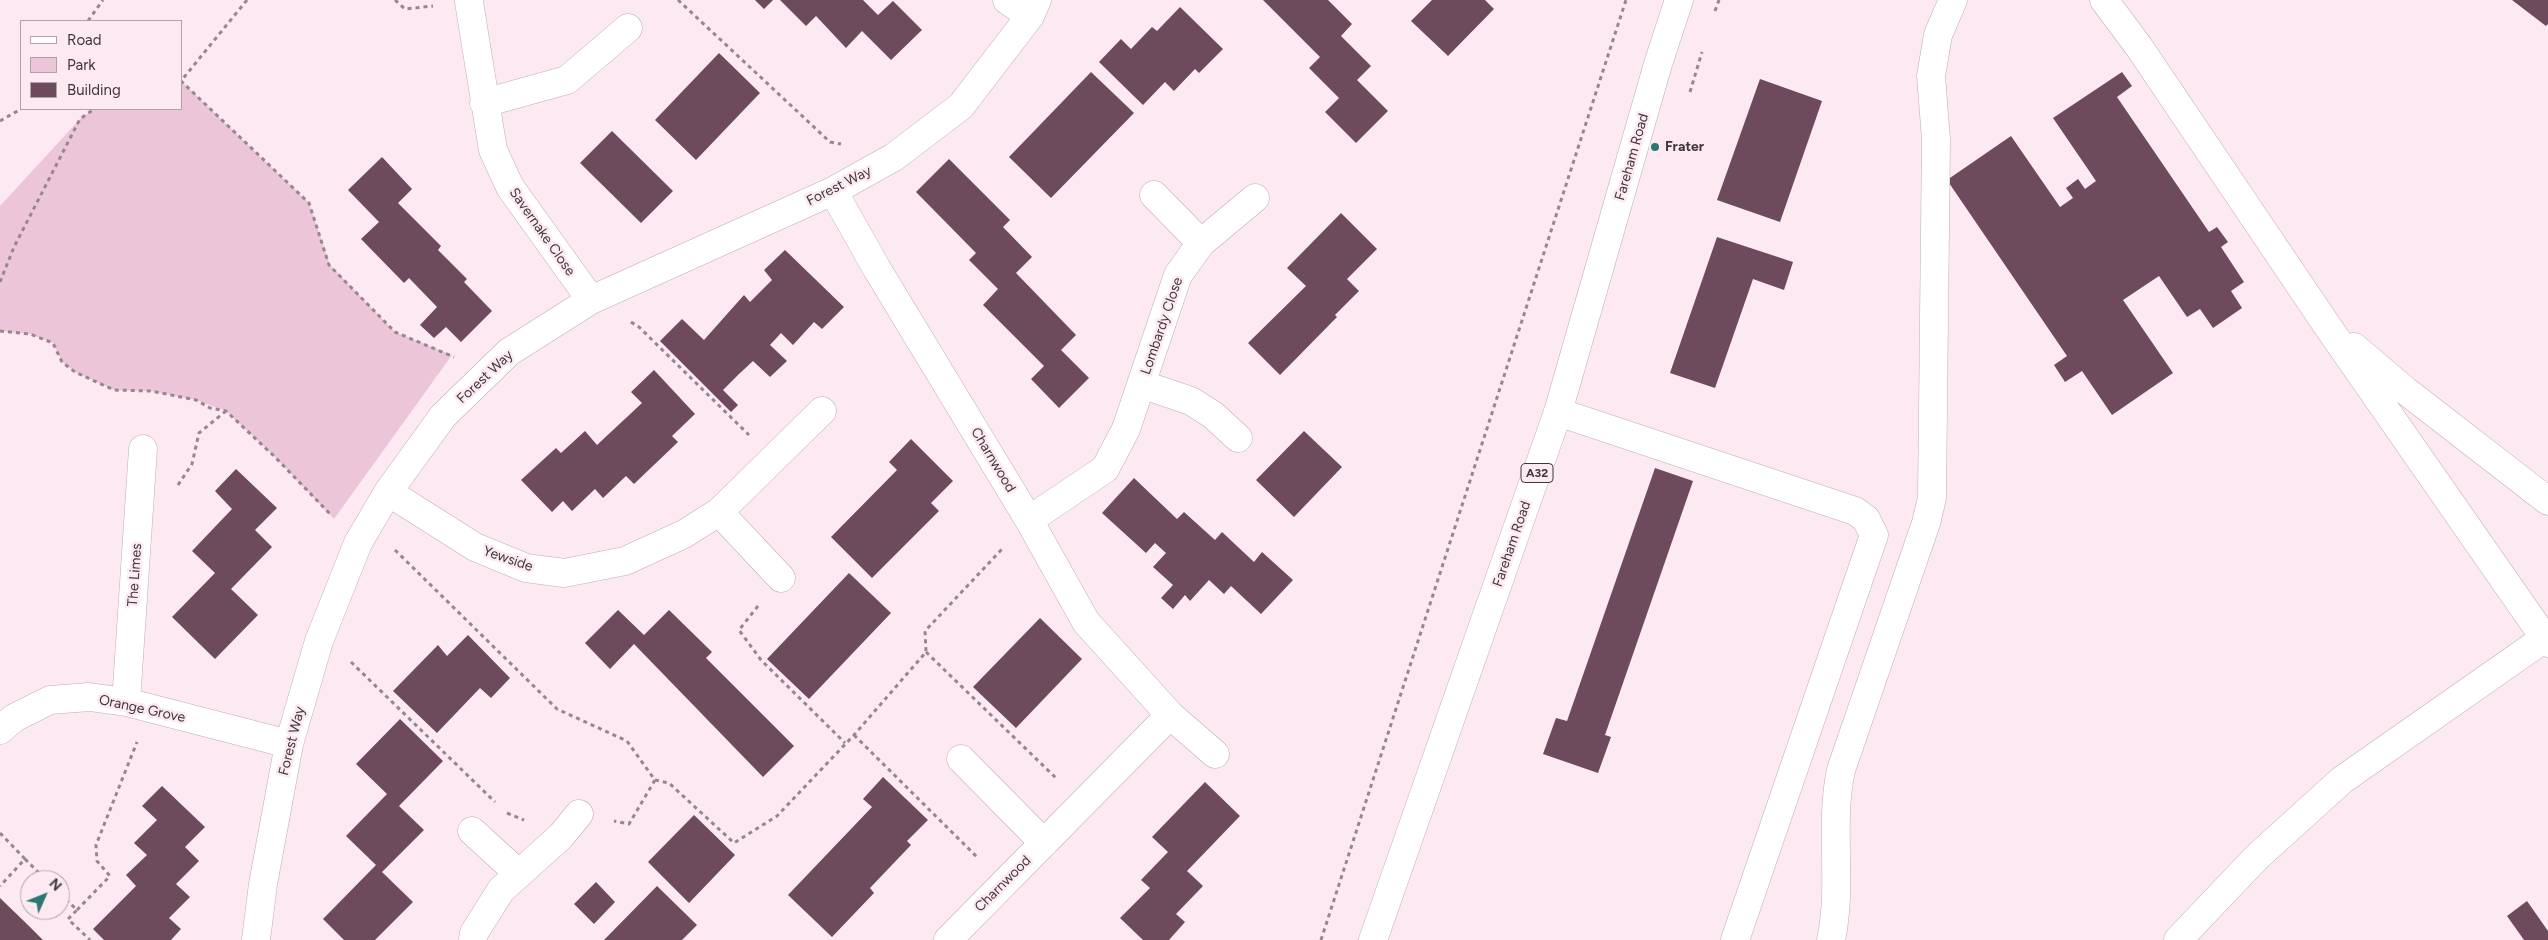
<!DOCTYPE html>
<style>
body{margin:0}
#map{position:relative;width:2548px;height:940px;overflow:hidden;background:#fce9f2;font-family:Figtree,sans-serif}
canvas{display:block}
.legend{position:absolute;left:20px;top:20px;width:162px;height:90px;box-sizing:border-box;background:#fce9f2;border:1px solid #b0a2a9;margin:0;padding:6px 9px;list-style:none;font-size:15px;color:#3f383b}
.legend li{display:flex;align-items:center;gap:10px;height:25px}
.legend b{width:25px;border:1px solid #b0a2a9}
.north{position:absolute;left:20px;top:870px;width:50px;height:50px;box-sizing:border-box;background:#fce9f2;border:1px solid #b0a2a9;border-radius:50%;rotate:46deg;font-size:14px;font-weight:700;line-height:20px;text-align:center;color:#3f383b}
.north::after{content:'';display:block;margin:auto;width:18px;height:22px;background:#2c7673;clip-path:polygon(50% 0,100% 100%,50% 72%,0 100%)}
</style>
<div id="map">
<canvas width="2548" height="940"></canvas>
<ul class="legend">
<li><b style="height:6px;background:#fff"></b>Road</li>
<li><b style="height:14px;background:#edc5d9"></b>Park</li>
<li><b style="height:14px;background:#6d4a5c"></b>Building</li>
</ul>
<div class="north">N</div>
</div>
<script>
const c = document.querySelector('canvas').getContext('2d');
c.lineJoin = 'round';
function paint(path, color) {
  c.fillStyle = color;
  c.fill(path, 'evenodd');
}
function strokePath(path, color, width, dash) {
  c.strokeStyle = color;
  c.lineWidth = width;
  c.lineCap = dash ? 'butt' : 'round';
  c.setLineDash(dash || []);
  c.stroke(path);
}
function drawText(font, color, halo, rows, align = 'center') {
  c.font = font + ' Figtree,sans-serif';
  c.lineWidth = 5;
  c.setLineDash([]);
  c.textBaseline = 'middle';
  c.strokeStyle = halo;
  c.fillStyle = color;
  for (const [text, x, y, turn = 0] of rows) {
    c.save();
    c.translate(x, y);
    c.rotate((+turn || 0) * Math.PI / 180);
    c.textAlign = isNaN(turn) ? turn : align;
    if (halo) c.strokeText(text, 0, 0);
    c.fillText(text, 0, 0);
    c.restore();
  }
}
paint(new Path2D(`
 M181,81L309,203L330,265L395,332L452,355L334,519L274,456L226,411L196,400L151,391L114,390L75,372L62,362L53,343L30,334L0,331V206L80,119L94,109H181Z`), '#edc5d9');
paint(new Path2D(`
 M755,0H773L764,9Z
 M780,0H863L878,15L893,1L922,30L891,60L862,31L846,48L816,16L806,26Z
 M1263,0H1328L1352,24L1341,36L1371,66L1357,80L1388,111L1356,143L1325,112L1339,98L1309,68L1320,57Z
 M1432,0H1485L1494,9L1448,56L1411,21Z
 M2512,0H2548V24L2546,26Z
 M1180,7L1223,49L1199,73L1195,69L1174,91L1165,82L1143,105L1099,62L1121,39L1131,49L1152,27L1157,31Z
 M719,53L760,93L696,160L655,120Z
 M1091,72L1134,113L1051,198L1009,157Z
 M2122,72L2132,86L2117,97L2209,232L2217,227L2228,242L2221,247L2244,282L2231,291L2242,308L2213,328L2200,309L2187,317L2159,276L2123,300L2173,373L2112,415L2082,371L2065,382L2054,365L2067,356L1947,180L2011,136L2060,207L2073,198L2066,188L2078,179L2085,189L2096,181L2053,118Z
 M1760,79L1822,101L1780,222L1717,200Z
 M612,131L673,191L641,223L580,163Z
 M382,157L412,189L398,203L441,246L438,250L467,279L464,282L492,311L461,342L446,327L434,338L420,325L437,307L409,278L404,283L361,239L379,222L348,190Z
 M949,159L1010,220L1003,227L1032,257L1016,273L1076,335L1061,350L1089,378L1059,408L1031,379L1044,366L983,305L998,289L969,260L976,253L916,192Z
 M1341,213L1377,249L1347,279L1359,291L1335,315L1337,317L1280,375L1248,343L1306,286L1287,268Z
 M1717,237L1793,262L1784,290L1753,279L1715,388L1670,373Z
 M785,250L844,307L822,329L814,322L793,345L781,333L770,345L787,361L770,377L753,361L739,374L723,390L738,405L731,412L660,341L682,319L704,340L744,295L750,302L772,280L764,270Z
 M654,370L695,414L672,436L678,442L634,484L626,476L603,498L595,489L572,511L563,501L552,512L521,480L556,448L561,453L585,431L597,445L642,403L631,392Z
 M1304,431L1342,467L1294,517L1256,480Z
 M911,439L953,481L931,503L939,511L872,578L831,537L897,470L889,462Z
 M1655,468L1693,481L1605,735L1611,737L1598,773L1543,754L1556,718L1567,721Z
 M236,469L277,508L255,530L272,547L231,589L258,615L215,659L172,617L215,573L192,551L232,509L215,491Z
 M1134,478L1177,519L1184,512L1215,540L1222,532L1254,562L1262,552L1293,580L1261,614L1231,586L1224,594L1209,580L1190,601L1185,595L1173,609L1161,598L1173,585L1153,567L1166,553L1155,543L1146,553L1102,513Z
 M849,573L891,613L809,699L767,659Z
 M618,610L644,635L669,610L712,652L706,658L794,746L763,777L634,644L610,669L585,643Z
 M1040,618L1082,659L1016,728L973,687Z
 M468,635L510,678L491,698L480,688L437,733L393,691L438,645L447,656Z
 M400,719L443,761L399,806L424,830L382,872L413,902L375,940H344L323,919L376,865L346,836L387,794L356,764Z
 M883,777L928,820L907,841L911,845L870,888L874,893L832,937L788,895L872,807L863,799Z
 M1205,782L1240,816L1187,871L1203,886L1176,914L1185,922L1169,940H1143L1120,918L1150,888L1141,880L1168,852L1152,837Z
 M162,786L205,827L185,847L199,861L176,884L190,897L169,918L181,929L171,940H104L93,929L136,886L126,875L147,855L134,843L157,820L142,806Z
 M694,815L735,855L689,903L648,862Z
 M596,882L615,902L594,924L574,904Z
 M657,886L697,925L682,940H604Z
 M0,898L29,926L43,940H0Z
 M2527,901L2548,931V940H2524L2507,916Z`), '#6d4a5c');
const minor = new Path2D(`
 M1007,0L1030,16
 M2104,0L2139,47L2326,324L2548,643
 M469,2L493,150L510,187L591,300
 M484,103L567,80L628,28
 M833,191L877,269L1029,520L1086,622L1170,715L1215,754
 M1154,195L1201,243
 M2354,347L2406,391L2548,501
 M1141,384L1191,401L1213,415L1238,438
 M1558,412L1855,511L1866,519L1874,535L1735,940
 M388,492L475,547L526,568L564,573L625,561L684,534L719,512L822,411
 M719,512L781,578
 M1029,520L1105,469L1126,429L1178,275L1201,243L1255,198
 M126,702L143,449
 M0,730L14,718L50,700L89,697L126,702L289,744
 M961,759L1044,843
 M472,831L519,874
 M256,940L263,884L289,744L319,641L358,543L388,492L443,416L509,352L591,300L833,191L894,157L961,106L1030,16L1037,0
 M473,940L474,933L501,890L561,836L579,814
 M948,940L1170,715
 M1831,940C1843,884 1829,826 1841,770L1926,523L1932,498L1936,139L1931,76L1938,35L1953,0
 M2178,940L2257,857L2342,780L2545,638`);
const major = new Path2D(`
 M1373,940L1558,412L1658,64L1679,0`);
strokePath(minor, '#beadb5', 29);
strokePath(major, '#beadb5', 29);
strokePath(new Path2D(`
 M247,0L181,81L309,203L329,265L395,332L454,357
 M395,0L405,9L433,6
 M678,0L830,142L841,144
 M1715,11L1719,0
 M88,21L103,0
 M1690,92L1702,52
 M0,121L21,109
 M0,282L14,247L80,119L94,109
 M631,322L639,327L749,435
 M0,331L30,334L53,343L62,362L75,372L114,390L151,391L196,400L210,408L226,411L274,456L332,516
 M178,485L192,464L199,433L226,411
 M395,550L557,709L627,741L655,780L629,824L614,821
 M758,606L739,630L761,660L845,743
 M926,652L1057,779
 M351,662L495,802
 M854,735L979,859
 M655,780L669,783L734,843L777,816L854,735L926,652L925,631L1003,548
 M507,813L524,820
 M0,833L25,859L0,886
 M25,859L46,880
 M60,894L77,910L68,919L90,940
 M77,910L110,876L97,861L96,845L137,742
 M1321,940L1626,0`), '#94888e', 3, [4, 4]);
strokePath(minor, '#fff', 28);
strokePath(major, '#fff', 28);
for (const [x, y, r, color] of [
 [1655,147,5,"#2c7673"]
]) {
  const dot = new Path2D();
  dot.arc(x, y, r, 0, 2 * Math.PI);
  c.fillStyle = color;
  c.fill(dot);
  strokePath(dot, '#fce9f2', 2);
}
for (const [x, y, w] of [
 [1537,473,32]
]) {
  const box = new Path2D();
  box.roundRect(x - w / 2, y - 9.5, w, 19, 4);
  c.fillStyle = '#fce9f2';
  c.fill(box);
  strokePath(box, '#3f383b', 1);
}
drawText('bold 12px', '#3f383b', null, [
 ["A32",1537,473]
]);
drawText('bold 14px', '#3f383b', '#fce9f2', [
 ["Frater",1665,147]
], 'left');
drawText('14px', '#3f383b', '#fce9f2', [
 ["Fareham Road",1632,157,-74],
 ["Forest Way",839,186,-27],
 ["Savernake Close",542,232,55],
 ["Lombardy Close",1162,326,-71],
 ["Forest Way",485,377,-43],
 ["Charnwood",993,460,59],
 ["Fareham Road",1512,544,-71],
 ["Yewside",508,559,19],
 ["The Limes",135,575,-86],
 ["Orange Grove",142,709,12],
 ["Forest Way",292,741,-76],
 ["Charnwood",1003,884,-45]
]);
</script>
